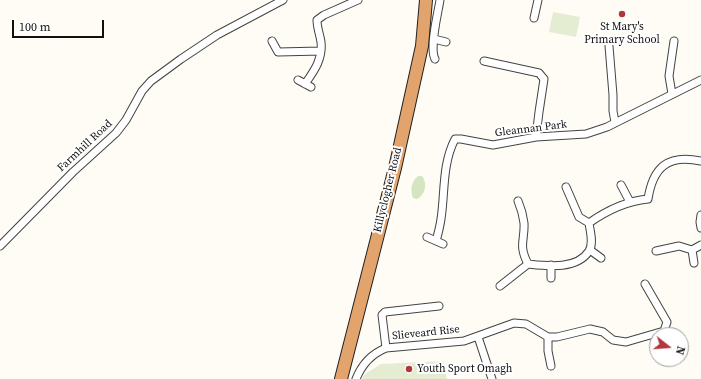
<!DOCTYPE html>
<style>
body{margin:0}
#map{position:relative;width:701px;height:379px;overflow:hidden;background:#fefcf4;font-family:"Source Serif 4",serif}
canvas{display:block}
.north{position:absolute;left:649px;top:327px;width:40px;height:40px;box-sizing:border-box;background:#fff;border:1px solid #9f9f9f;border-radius:50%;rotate:107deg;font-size:11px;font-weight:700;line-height:16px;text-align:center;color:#101010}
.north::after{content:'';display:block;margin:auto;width:14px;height:18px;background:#b0373c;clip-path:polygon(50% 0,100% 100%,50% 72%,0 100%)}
.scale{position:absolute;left:12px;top:20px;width:92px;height:18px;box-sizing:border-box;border:2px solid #101010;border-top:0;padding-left:5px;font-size:12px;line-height:14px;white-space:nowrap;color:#101010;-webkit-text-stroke:3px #fff;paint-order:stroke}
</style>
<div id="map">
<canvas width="701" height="379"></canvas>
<div class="north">N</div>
<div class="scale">100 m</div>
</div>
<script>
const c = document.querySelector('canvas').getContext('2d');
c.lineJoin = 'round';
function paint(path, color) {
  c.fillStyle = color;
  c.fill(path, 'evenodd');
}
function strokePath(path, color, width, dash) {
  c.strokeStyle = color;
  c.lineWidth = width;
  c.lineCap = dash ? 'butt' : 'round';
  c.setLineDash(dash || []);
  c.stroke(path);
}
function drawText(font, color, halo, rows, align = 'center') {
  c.font = font + ' "Source Serif 4",serif';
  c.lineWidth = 4;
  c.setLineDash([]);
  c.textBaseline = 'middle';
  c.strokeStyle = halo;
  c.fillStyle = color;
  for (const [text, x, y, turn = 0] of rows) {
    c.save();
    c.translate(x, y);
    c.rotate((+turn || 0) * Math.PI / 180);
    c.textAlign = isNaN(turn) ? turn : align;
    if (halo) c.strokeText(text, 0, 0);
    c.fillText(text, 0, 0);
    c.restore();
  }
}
paint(new Path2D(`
 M418,176H422C428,184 425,195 417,199L413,198C410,190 411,182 418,176Z`), '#d3e5c1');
paint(new Path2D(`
 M553,12L580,17L576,37L549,32Z
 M443,361L447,379H362L365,374L381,364Z`), '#e4edd1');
const street = new Path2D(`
 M534,18L538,0
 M434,39L446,42
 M272,41L278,52L321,51
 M609,46L613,95V111L615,122
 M435,59C429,48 438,13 440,0
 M484,61L539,73L544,79L539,112L536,137
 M298,80L311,87
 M305,84C314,71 323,59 321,42C320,35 317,28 317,20L324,15L358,0
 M672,94L669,76L674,41
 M621,185L630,202
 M566,187L579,217L589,223C606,211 627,201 648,199C653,167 668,154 701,161
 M518,201C521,208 523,215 524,223C525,240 518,245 528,264
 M701,215L700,222L701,228
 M427,237L443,244
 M436,241C438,234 440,226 441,219C445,193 442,164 455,139H461L493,145L536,137L586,134L607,127L701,80
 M0,246L73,172L116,133L126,120L142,91L151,81L181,59L217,35L283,0
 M590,250L601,258
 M692,250L694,263
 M656,251L679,246L692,250L701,245
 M551,265V278
 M500,286L528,264C547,266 577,270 589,251C594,243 590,231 589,223
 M478,337L492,379
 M548,337V351L551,366
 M386,348L382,315L385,312L439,306
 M356,379C362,364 371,354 386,348L464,341L514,323L526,324L548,337H557L590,329L603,332L613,340L626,342L664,331L667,322L645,284`);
const highway = new Path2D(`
 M341,379L395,168L422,46L426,0`);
strokePath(street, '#434343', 9);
strokePath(highway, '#212121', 14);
strokePath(street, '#fff', 7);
strokePath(highway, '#e3a36c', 12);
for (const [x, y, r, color] of [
 [622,14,4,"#b0373c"],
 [409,369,4,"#b0373c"]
]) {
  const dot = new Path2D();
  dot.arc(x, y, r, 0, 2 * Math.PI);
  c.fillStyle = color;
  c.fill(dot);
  strokePath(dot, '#fff', 1.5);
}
drawText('11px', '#101010', '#fff', [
 ["St Mary's",622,27],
 ["Primary School",622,40],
 ["Youth Sport Omagh",417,369,"left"]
]);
drawText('11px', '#101010', '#fff', [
 ["Gleannan Park",531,129,-7],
 ["Farmhill Road",85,146,-43],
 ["Killyclogher Road",388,190,-76],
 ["Slieveard Rise",426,333,-6]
]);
</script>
